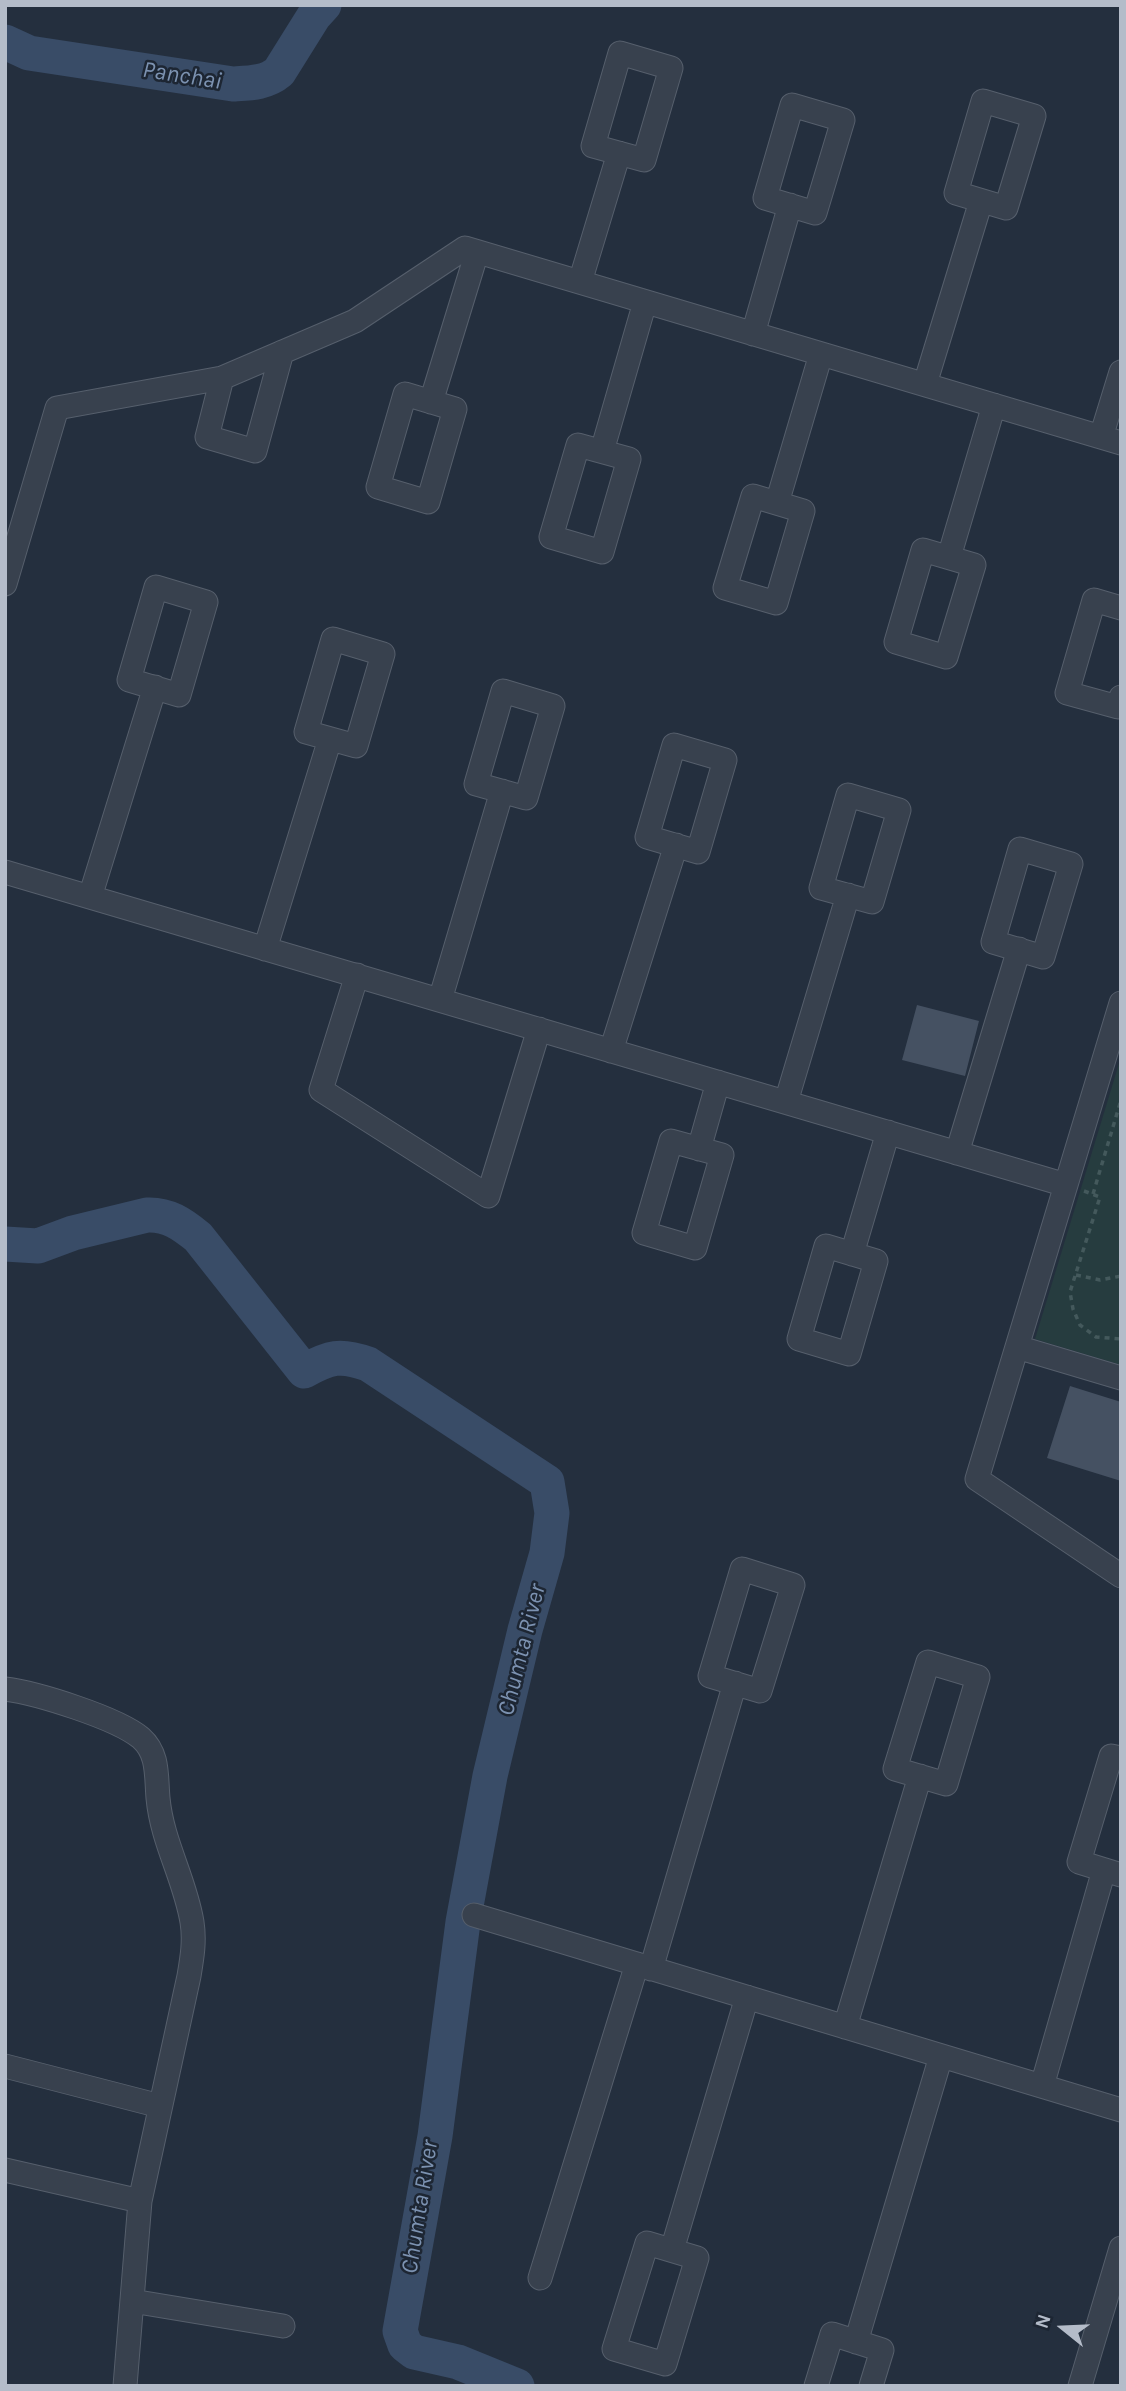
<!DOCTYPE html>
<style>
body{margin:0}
#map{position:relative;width:1126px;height:2391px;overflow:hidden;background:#242f3e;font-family:Karla,sans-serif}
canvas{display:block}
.frame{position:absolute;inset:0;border:7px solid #b4bcc9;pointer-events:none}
.north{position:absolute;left:1028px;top:2293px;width:70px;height:70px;-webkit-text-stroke:5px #1d2633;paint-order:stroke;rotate:288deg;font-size:19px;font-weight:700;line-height:28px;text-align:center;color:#b4bcc9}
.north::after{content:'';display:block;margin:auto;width:24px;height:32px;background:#b4bcc9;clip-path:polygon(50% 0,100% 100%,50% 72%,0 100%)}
</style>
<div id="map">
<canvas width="1126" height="2391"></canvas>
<div class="frame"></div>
<div class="north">N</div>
</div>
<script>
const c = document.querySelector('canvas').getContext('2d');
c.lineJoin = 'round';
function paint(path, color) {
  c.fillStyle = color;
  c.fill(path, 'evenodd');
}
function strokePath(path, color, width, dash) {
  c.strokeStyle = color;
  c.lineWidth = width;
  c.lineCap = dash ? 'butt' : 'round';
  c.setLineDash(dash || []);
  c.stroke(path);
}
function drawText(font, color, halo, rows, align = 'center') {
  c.font = font + ' Karla,sans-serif';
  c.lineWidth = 5;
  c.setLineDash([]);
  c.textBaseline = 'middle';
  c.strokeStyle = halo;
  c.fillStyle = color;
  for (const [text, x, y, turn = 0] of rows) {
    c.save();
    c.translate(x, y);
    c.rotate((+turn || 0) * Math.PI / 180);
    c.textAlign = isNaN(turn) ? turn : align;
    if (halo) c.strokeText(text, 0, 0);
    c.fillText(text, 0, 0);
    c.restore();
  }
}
paint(new Path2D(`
 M1121,1057V1365L1035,1339Z`), '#263c3f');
strokePath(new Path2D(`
 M5,42L29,53L233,84C250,83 266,83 279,72L314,16L324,5
 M5,1244L38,1246L73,1233L147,1215C168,1214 182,1224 198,1237L304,1371C330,1357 340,1354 368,1364L547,1482L552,1513L547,1553L525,1630L490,1776L463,1922L435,2136L400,2331L405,2345L414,2352L458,2362L517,2386`), '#394c67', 35);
paint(new Path2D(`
 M917,1005L979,1021L965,1076L902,1060Z
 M1070,1386L1121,1402V1481L1047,1458Z`), '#455162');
const street = new Path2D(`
 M620,53L671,68L644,160L593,146Z
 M983,101L1034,116L1006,208L956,193Z
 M792,105L843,120L815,213L765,198Z
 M580,282L619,153
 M753,334L790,205
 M222,378L207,437L255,451L282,352
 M925,384L981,201
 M405,394L455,409L428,502L378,487Z
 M431,402L477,252
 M1101,437L1121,372
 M578,445L629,459L602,552L551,537Z
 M602,451L645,302
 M753,496L803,511L776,603L725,588Z
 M777,503L821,354
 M923,550L974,565L946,657L896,642Z
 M949,557L994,405
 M5,584L57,408L222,378L355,321L465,248L1121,443
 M156,587L206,602L179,695L129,680Z
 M1121,608L1094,600L1067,693L1118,707L1121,697
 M333,639L383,654L356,746L306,732Z
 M503,691L553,706L526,798L476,784Z
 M674,745L725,760L698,852L647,837Z
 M848,795L899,810L872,902L821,888Z
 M1020,849L1071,864L1043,957L993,942Z
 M5,872L1066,1185
 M90,897L155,687
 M265,949L330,739
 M357,975L321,1090L488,1196L539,1029
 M440,1000L502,791
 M1121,1003L977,1479L1121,1576
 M611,1051L676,845
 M786,1102L848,895
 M671,1141L722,1155L695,1248L644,1233Z
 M699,1149L718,1082
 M957,1153L1019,949
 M826,1246L876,1261L849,1354L799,1339Z
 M852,1254L888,1132
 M1017,1347L1121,1378
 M742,1569L793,1585L760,1691L710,1676Z
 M928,1662L978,1677L946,1784L895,1769Z
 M5,1689C37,1693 117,1718 141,1738C159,1754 156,1776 158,1798C162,1842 185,1879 192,1922C195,1941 192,1958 189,1976L140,2201L125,2386
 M1121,1758L1111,1756L1079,1862L1121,1875
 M474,1915L1121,2110
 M651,1969L735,1683
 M845,2027L920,1776
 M5,2066L160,2106
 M1042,2086L1104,1870
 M5,2170L140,2201
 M647,2243L697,2258L665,2364L614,2349Z
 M672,2250L747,1997
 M540,2278L637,1964
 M132,2301L283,2326
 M856,2342L941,2056
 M816,2386L832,2334L882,2350L871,2386
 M1080,2386L1121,2248`);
strokePath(street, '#565f6c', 25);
strokePath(new Path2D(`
 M1084,1191L1100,1197L1070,1292L1073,1309L1080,1325L1096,1337L1121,1339
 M1093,1194L1121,1100
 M1076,1275L1100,1280L1121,1276`), '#44595c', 3.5, [5, 5]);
strokePath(street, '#38414e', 23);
drawText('italic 24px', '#7c92b1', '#1d2633', [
 ["Panchai",182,76,9],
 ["Chumta River",522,1650,-76],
 ["Chumta River",420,2207,-81]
]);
</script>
